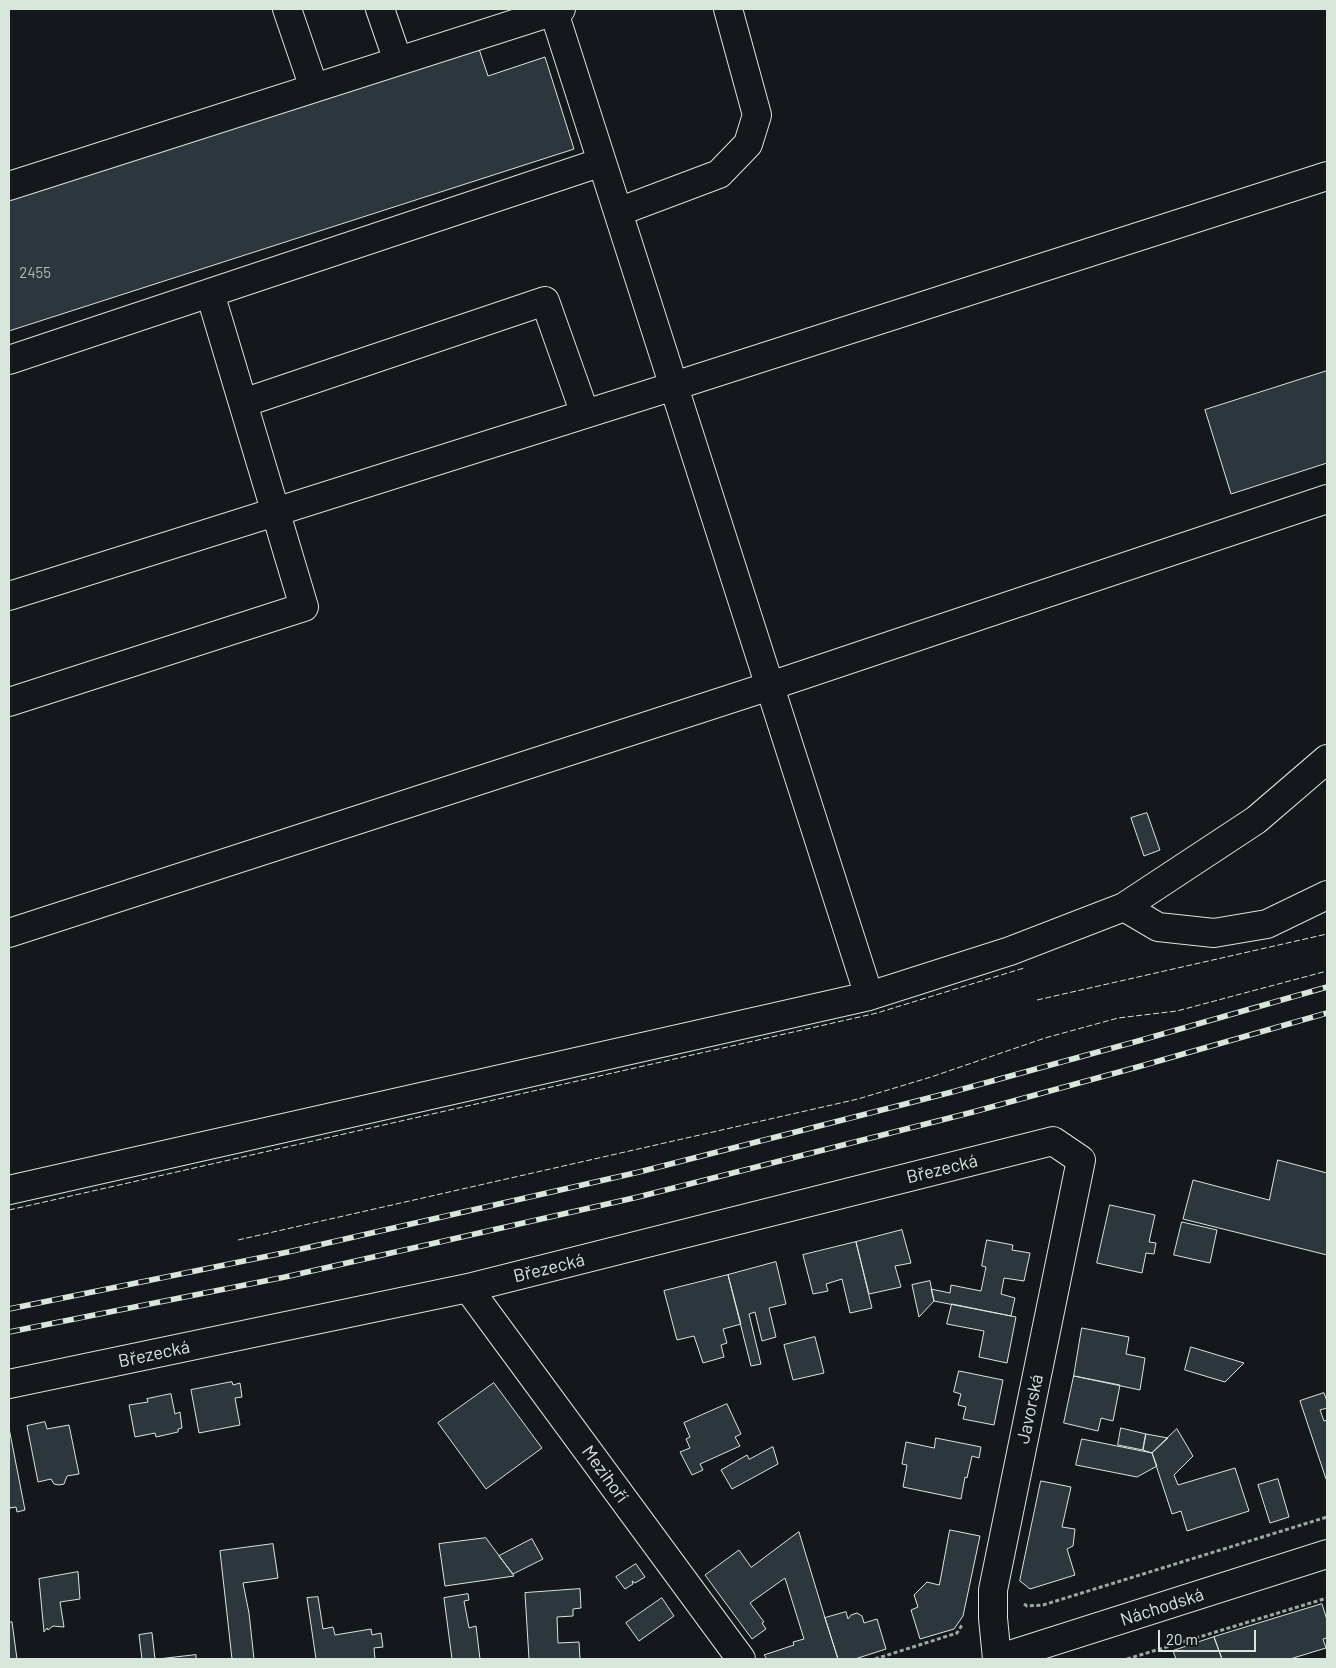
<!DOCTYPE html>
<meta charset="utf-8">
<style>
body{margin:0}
#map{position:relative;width:1336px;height:1668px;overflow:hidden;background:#14181c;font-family:Barlow,sans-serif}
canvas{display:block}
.frame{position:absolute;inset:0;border:10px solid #d8e6dc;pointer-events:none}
.scale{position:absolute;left:1158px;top:1630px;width:98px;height:22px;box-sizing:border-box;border:2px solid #d8e6dc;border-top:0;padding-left:6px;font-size:15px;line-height:18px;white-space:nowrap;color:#d8e6dc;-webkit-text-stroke:4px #14181c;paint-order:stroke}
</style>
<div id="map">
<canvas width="1336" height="1668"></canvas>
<div class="frame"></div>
<div class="scale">20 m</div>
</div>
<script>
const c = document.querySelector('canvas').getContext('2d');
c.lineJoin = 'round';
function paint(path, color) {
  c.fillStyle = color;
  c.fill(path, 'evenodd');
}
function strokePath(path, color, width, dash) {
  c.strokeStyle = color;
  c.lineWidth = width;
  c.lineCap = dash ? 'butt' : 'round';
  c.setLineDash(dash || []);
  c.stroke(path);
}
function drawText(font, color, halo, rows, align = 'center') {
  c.font = font + ' Barlow,sans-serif';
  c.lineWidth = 4;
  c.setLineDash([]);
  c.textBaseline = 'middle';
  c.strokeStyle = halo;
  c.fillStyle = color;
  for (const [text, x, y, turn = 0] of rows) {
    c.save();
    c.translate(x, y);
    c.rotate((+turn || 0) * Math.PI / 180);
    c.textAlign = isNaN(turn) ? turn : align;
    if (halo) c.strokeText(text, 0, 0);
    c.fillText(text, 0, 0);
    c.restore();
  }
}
const building = new Path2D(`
 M479,49L488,76L545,57L574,149L9,331V201Z
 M1327,371V463L1231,494L1205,410Z
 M1147,813L1160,850L1144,856L1131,818Z
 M1278,1160L1327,1173V1255L1183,1219L1193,1180L1269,1200Z
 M1110,1205L1155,1215L1149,1242L1156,1243L1154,1254L1146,1253L1142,1273L1097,1263Z
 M1182,1222L1217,1230L1210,1263L1174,1255Z
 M902,1230L911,1263L895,1266L901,1287L869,1294L856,1242Z
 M987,1240L1013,1245L1012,1250L1030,1253L1024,1281L1004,1278L1001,1294L1015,1298L1011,1316L934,1301L931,1289L950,1293L951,1285L981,1291L986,1267L982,1266Z
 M856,1242L872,1308L850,1313L842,1279L826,1284L828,1291L813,1294L803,1255Z
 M776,1262L786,1304L769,1308L776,1337L762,1341L755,1312L749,1314L761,1364L751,1366L728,1275Z
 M728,1275L741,1324L723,1329L727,1343L721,1345L724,1357L703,1363L694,1336L677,1340L664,1291Z
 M930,1281L934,1301L919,1317L912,1285Z
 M952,1304L1016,1317L1007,1363L979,1357L984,1331L947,1324Z
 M1082,1328L1129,1337L1126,1354L1145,1358L1140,1390L1074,1376Z
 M815,1337L824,1373L793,1380L784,1345Z
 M1191,1347L1244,1363L1225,1382L1185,1370Z
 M959,1371L1003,1380L994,1425L963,1419L966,1407L958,1405L961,1394L954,1392Z
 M1074,1376L1120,1385L1113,1421L1101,1418L1098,1431L1064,1423Z
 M232,1382L233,1385L240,1383L242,1397L235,1398L240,1425L199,1433L191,1390Z
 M494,1383L542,1448L486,1489L438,1423Z
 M1324,1393L1327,1401V1408L1320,1410L1324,1421L1327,1420V1479H1326L1300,1401Z
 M171,1394L175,1414L180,1412L182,1428L178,1429V1432L156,1437L155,1433L135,1437L129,1405L148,1402L147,1399Z
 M727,1404L741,1434L735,1437L740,1446L700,1464L703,1470L692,1475L680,1452L690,1448L686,1439L690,1437L684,1423Z
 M45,1422L47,1429L69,1425L79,1474L67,1476L64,1484L59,1485L54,1484L51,1479L38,1482L27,1426Z
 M9,1428L25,1510L17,1512L16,1507L10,1508L9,1501Z
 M1121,1428L1146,1434L1143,1450L1118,1445Z
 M1177,1429L1193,1456L1174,1475L1178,1485L1235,1468L1249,1511L1187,1531L1181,1511L1172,1514L1152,1453Z
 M1146,1434L1168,1438L1152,1453L1143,1450Z
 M936,1438L981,1447L979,1458L972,1456L967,1478L965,1477L961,1499L903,1487L907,1465L902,1464L906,1442L934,1448Z
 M1082,1439L1152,1453L1157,1466L1137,1477L1076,1465Z
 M773,1447L778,1464L732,1489L721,1470L747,1455L749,1459Z
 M1278,1479L1289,1517L1270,1523L1258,1485Z
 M1041,1481L1071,1487L1062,1527L1075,1529L1073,1546L1067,1549L1075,1575L1030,1589L1020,1581Z
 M950,1530L980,1536L963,1616L954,1629L920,1639L911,1610L918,1607L914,1595L927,1582L939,1585Z
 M799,1532L825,1618L838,1659H767L764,1655L794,1645L793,1642L804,1639L785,1578L750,1603L764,1622L762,1623L766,1629L752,1639L705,1575L739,1550L751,1567Z
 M486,1538L514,1576L445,1586L439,1544Z
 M532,1539L543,1559L513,1574L499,1556Z
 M273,1544L278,1578L243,1583L249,1613L254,1659H232L220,1551Z
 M636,1564L645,1577L635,1583L632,1581L633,1584L625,1589L616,1577Z
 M78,1572L80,1599L60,1602L64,1627L53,1626L48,1630L47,1628L44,1632L39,1579Z
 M580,1589L581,1608L573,1609V1616L557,1617L558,1643L579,1642L580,1659H529L525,1593Z
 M468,1594L469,1600L464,1601L469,1628L476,1626L480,1659H452L444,1598Z
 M318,1597L323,1629L333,1627L335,1635L371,1629L372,1635L381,1633L383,1647L374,1648L375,1659H316L307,1598Z
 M662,1598L674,1616L639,1641L626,1623Z
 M1322,1604L1327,1620V1638L1323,1639L1326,1648L1290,1659H1222L1214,1637Z
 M846,1612L848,1619L851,1615L857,1613L862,1616L864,1623L877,1619L886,1649L855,1659H838L825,1618Z
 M12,1622L17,1659H9V1623Z
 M152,1633L155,1659H142L139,1635Z
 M1214,1637L1222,1659H1176L1173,1651Z
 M196,1655V1659H158Z`);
paint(building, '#2c363c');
strokePath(building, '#d8e6dc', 1);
const minor = new Path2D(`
 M287,9L314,88
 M380,9L398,61
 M553,9L869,996
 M9,186L561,9
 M618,212L719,174L748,144L757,115L728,9
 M9,360L602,162
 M243,403L545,301L585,414
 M9,596L674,386L1327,176
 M9,702L304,607L210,293
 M1124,907L1158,927L1214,933L1267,924L1327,895
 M9,933L770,686L1327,499
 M9,1190L869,996L1010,951L1124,907L1256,820L1327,759
 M468,1288L741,1659
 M9,1384L468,1288L1053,1141L1081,1160L993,1590V1618L997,1659`);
const major = new Path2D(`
 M997,1659L1327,1554`);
strokePath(minor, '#d8e6dc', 30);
strokePath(major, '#d8e6dc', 30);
strokePath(new Path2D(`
 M1024,1604L1027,1606L1043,1605L1327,1517
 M875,1659L957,1633L962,1625
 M1127,1659L1327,1598`), '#9da8a2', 3, [4, 2.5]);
strokePath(minor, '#14181c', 28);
strokePath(major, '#14181c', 28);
const rail = new Path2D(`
 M9,1309L288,1252L639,1172L952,1092L1138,1041L1327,987
 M9,1332L285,1277L638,1197L973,1112L1141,1066L1327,1013`);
strokePath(rail, '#d8e6dc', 5.5);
strokePath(rail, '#14181c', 4, [11]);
strokePath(new Path2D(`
 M1037,1000L1327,934
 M9,1210L877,1013L1024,968
 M238,1240L858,1099L931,1077L1045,1038L1118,1018L1177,1011L1327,971`), '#d8e6dc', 1, [6, 2.5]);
drawText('15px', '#adbab4', null, [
 ["2455",35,273]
]);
drawText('18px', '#d8e6dc', '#14181c', [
 ["Březecká",942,1169,-14],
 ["Březecká",549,1268,-14],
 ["Březecká",154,1354,-12],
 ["Javorská",1030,1409,-78],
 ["Mezihoří",605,1474,54],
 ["Náchodská",1162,1607,-18]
]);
</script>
